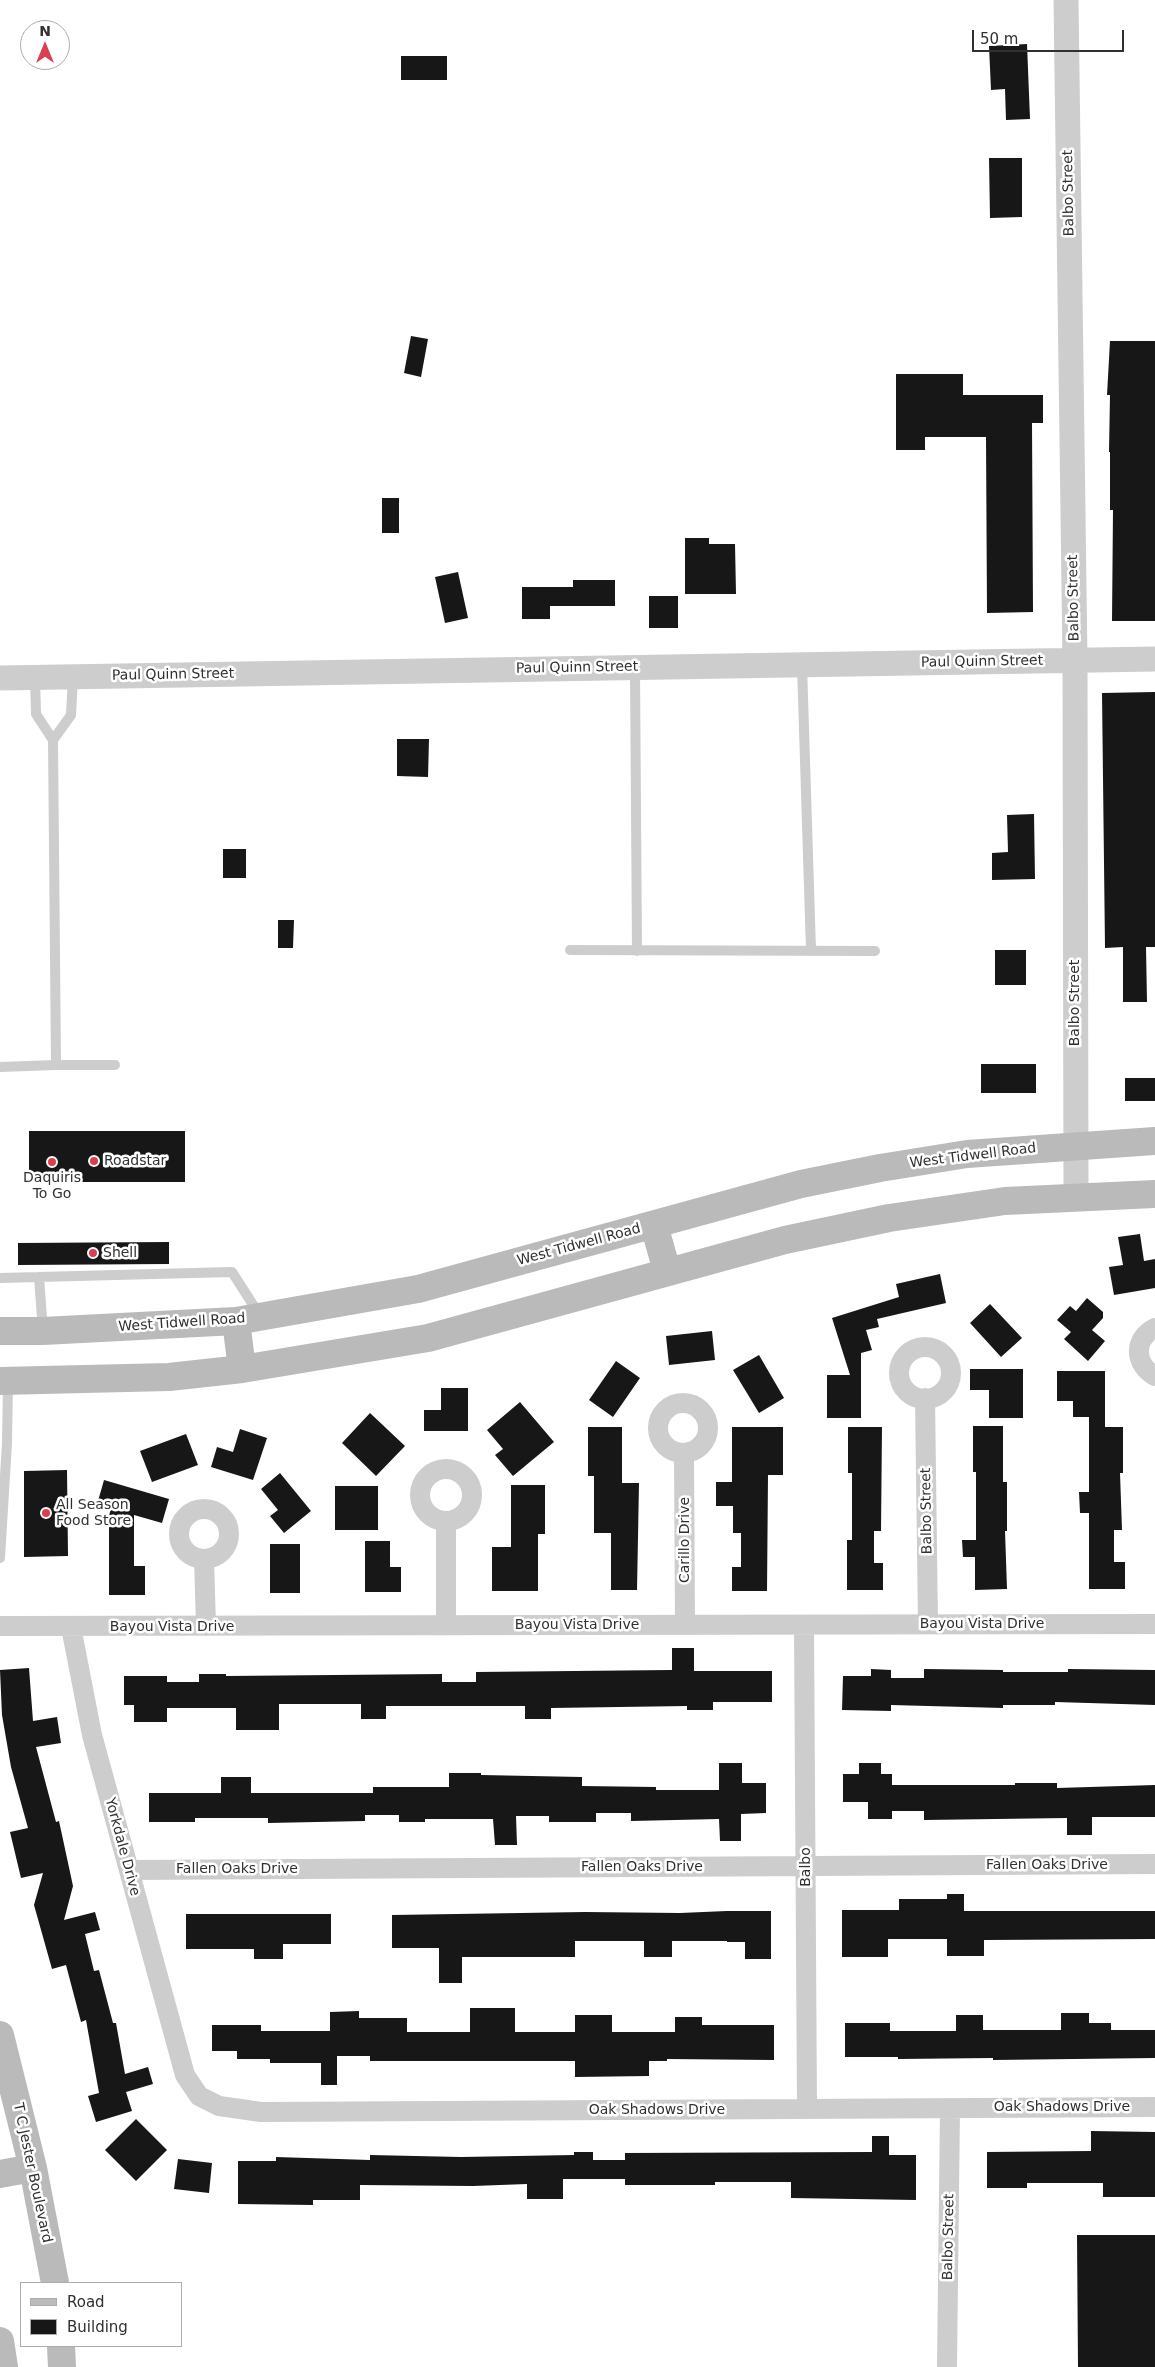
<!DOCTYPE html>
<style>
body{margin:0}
#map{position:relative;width:1155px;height:2367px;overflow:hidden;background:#fff;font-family:"DejaVu Sans",sans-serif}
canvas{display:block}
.legend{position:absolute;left:20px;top:2282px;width:162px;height:65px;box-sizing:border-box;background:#fff;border:1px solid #acacac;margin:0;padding:6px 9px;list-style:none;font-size:15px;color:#303030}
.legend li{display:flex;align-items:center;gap:10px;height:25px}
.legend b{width:25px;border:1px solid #acacac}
.north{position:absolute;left:20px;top:20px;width:50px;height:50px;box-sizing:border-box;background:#fff;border:1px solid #acacac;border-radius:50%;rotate:0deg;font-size:14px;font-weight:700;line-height:20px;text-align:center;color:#303030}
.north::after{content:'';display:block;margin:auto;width:18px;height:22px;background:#d93f51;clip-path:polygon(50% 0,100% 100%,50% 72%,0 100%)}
.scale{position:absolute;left:972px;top:30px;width:152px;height:22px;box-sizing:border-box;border:2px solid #303030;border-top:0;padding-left:6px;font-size:15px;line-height:18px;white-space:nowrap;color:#303030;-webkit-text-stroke:4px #fff;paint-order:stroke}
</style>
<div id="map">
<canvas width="1155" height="2367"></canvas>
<ul class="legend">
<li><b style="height:6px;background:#bababa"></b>Road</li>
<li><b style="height:14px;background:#171717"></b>Building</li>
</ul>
<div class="north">N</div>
<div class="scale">50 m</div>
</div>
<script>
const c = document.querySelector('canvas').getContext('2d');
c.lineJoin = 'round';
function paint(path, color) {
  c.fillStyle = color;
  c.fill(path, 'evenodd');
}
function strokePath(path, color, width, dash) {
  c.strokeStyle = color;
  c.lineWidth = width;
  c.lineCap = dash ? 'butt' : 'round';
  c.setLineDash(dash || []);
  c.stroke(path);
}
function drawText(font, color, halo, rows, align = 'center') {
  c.font = font + ' "DejaVu Sans",sans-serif';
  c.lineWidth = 5;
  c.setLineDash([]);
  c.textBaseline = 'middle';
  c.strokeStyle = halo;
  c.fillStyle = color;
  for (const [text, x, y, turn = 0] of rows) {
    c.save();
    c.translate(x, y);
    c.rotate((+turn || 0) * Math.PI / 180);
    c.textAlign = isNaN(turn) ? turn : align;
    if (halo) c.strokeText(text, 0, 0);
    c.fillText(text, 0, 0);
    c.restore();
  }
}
paint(new Path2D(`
 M1027,44L1030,119L1006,120L1005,89L991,90L989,46Z
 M401,56H447V80H401Z
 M989,158H1022V217L990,218Z
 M411,336L428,339L421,377L404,373Z
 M1110,341H1155V621H1112L1113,510H1110V452H1109L1110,395H1107Z
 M896,374H963V395H1043V423H1032L1033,612L987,613L986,437H925V450H896Z
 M382,498H399V533H382Z
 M685,538H709V544H735L736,594H685Z
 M458,572L468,618L445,623L435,577Z
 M573,580H615V606H550V619H522V587H573Z
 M649,596H678V628H649Z
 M1155,692V947H1146L1147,1002H1123V947L1105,948L1102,693Z
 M397,739H429L428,777L397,776Z
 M1034,814L1035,879L992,880V853L1008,852L1007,815Z
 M223,849H246V878H223Z
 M278,920H294L293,948H278Z
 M995,950H1026V985H995Z
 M981,1064H1036V1093H981Z
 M1125,1078H1155V1101H1125Z
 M29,1131H185V1182H29Z
 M1140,1234L1144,1261L1155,1259V1288L1114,1295L1109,1267L1123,1265L1118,1237Z
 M169,1242V1264L18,1265V1243Z
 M940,1274L946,1303L877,1319L879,1327L866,1330L872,1350L861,1353V1418H827V1375H850L832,1318L899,1297L896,1284Z
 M1087,1298L1103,1312V1318L1092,1330L1105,1341L1088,1361L1064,1339L1071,1332L1057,1320L1070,1306L1076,1311Z
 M990,1304L1022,1338L1001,1357L970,1323Z
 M712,1331L715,1360L669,1365L666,1336Z
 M759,1355L784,1398L759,1413L733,1370Z
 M616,1361L640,1378L613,1417L589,1400Z
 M970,1369H1023V1418H989V1390H970Z
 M1057,1371H1105V1427H1123V1473H1120L1122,1530H1114V1562H1125V1589H1089V1513H1080L1079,1492H1089V1417H1073V1401H1057Z
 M441,1388H468V1431H424V1410H441Z
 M520,1402L554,1442L513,1476L495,1455L503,1449L487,1430Z
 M370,1413L405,1446L376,1476L342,1443Z
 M973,1426H1003V1482H1007V1531H1005L1007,1589L975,1590V1557H963L962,1540H976V1472H973Z
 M588,1427H622V1483H639L637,1590H611V1533H594V1476H588Z
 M732,1427H783V1475H768L767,1591H732V1567H741V1533H733V1506H716V1482H732Z
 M848,1427H882L881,1531H874V1563H883V1590H847V1540H852V1473H848Z
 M240,1429L267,1438L253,1480L211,1467L217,1447L233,1452Z
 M186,1434L198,1465L152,1482L140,1451Z
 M67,1470L68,1556L24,1557V1471Z
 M280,1473L311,1511L284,1533L270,1516L278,1510L261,1489Z
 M104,1480L169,1499L162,1523L134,1515V1566H145V1595H109V1527L106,1526L112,1505L98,1501Z
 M511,1485H545V1534H538V1591H492V1547H511Z
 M335,1486H378V1530H335Z
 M365,1541H390V1567H401V1592H365Z
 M270,1544H300V1593H270Z
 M672,1648H694V1671H772V1702H713V1710H687V1706L551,1708V1719H525V1706H386V1719H361V1704H279V1730H236V1708H167V1722H134V1705H124V1676H167V1682H199V1674H226V1676L442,1674V1682H476V1672L672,1670Z
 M29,1668L33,1721L57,1717L61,1743L36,1747L56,1822L59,1821L73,1886L64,1920L95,1912L100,1930L85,1934L94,1971L99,1970L113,2023H116L125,2074L148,2067L153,2084L126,2092L132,2111L96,2122L88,2096L99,2093L86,2020L81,2022L66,1965L52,1969L34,1905L43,1873L21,1878L10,1832L28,1828L11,1767L2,1715L0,1670Z
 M871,1669L891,1670V1678H924V1669L1003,1670V1672H1068V1669L1155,1670V1705L1055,1702V1705H1003V1708L891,1705V1711L842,1710L843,1676H871Z
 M719,1763H742V1783H766V1813L741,1814V1841H720L719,1819L631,1821V1813H596V1822H549V1816H516L517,1845H495L493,1819H425V1822H399V1815H365V1821L268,1823V1818H195V1822H149V1793H221V1777H251V1793H373V1787H449V1773H481V1775L582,1777V1786L656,1787V1790H719Z
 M859,1763H881V1774H892V1785H1015V1783H1057V1788L1155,1785V1817H1092V1835H1067V1818L924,1820V1811H892V1819H868V1802H843V1774H859Z
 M947,1894H964V1911H1155V1939L984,1940V1956H947V1939H888V1957H842V1910H899V1899H947Z
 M727,1911H771V1959H745V1942H727V1941H672V1957H644V1941H575V1957H462V1983H439V1948H392V1915L585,1912L680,1913Z
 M186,1914H331V1944H283V1959H254V1949H186Z
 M470,2008H515V2032H575V2015H612V2032H675V2017H702V2025H774V2060L667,2059V2061H649V2076L575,2077V2061H370V2056H337V2085H321V2063H270V2059H237V2051H212V2025H261V2031H330V2012L359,2011V2018H407V2032H470Z
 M1061,2013H1089V2023H1111V2030H1155V2058L993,2060V2058L898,2059V2057H845V2023H890V2031H956V2015H983V2030H1061Z
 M136,2119L167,2150L136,2181L105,2150Z
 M1091,2131L1155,2132V2197H1103V2183H1027V2188H987V2152L1091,2151Z
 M872,2136H889V2155H916V2200L791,2198V2182H715V2185H625V2179H563V2199H527V2184L473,2186L360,2185V2200H313V2205L238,2204V2161H276V2157L370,2160V2155L461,2157L574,2155V2152H593V2160H625V2153L872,2152Z
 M178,2159L212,2163L209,2193L174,2189Z
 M1077,2235H1155V2367H1078Z`), '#171717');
strokePath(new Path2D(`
 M802,665L811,951
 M635,668L637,951
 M35,677L36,714L53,740L71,715L73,677
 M570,950L875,951
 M56,1065H115
 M0,1067L56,1065L53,740
 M39,1277L43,1331
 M0,1278L232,1272L259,1314
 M0,1558L7,1443L8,1382`), '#cdcdcd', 10);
strokePath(new Path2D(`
 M1155,1328C1133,1339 1134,1364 1155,1376
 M899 1373a26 26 0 1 1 52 0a26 26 0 1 1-52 0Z
 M925,1398L928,1624
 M658 1428a25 25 0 1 1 50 0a25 25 0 1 1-50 0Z
 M684,1454L685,1625
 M420 1495a26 26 0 1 1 52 0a26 26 0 1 1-52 0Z
 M179 1534a25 25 0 1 1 50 0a25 25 0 1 1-50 0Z
 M446,1521V1625
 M204,1559L206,1626
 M804,1625L807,2109
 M0,1626L1155,1624
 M71,1627L92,1735L185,2075L199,2096L219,2106L261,2112L1155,2107
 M129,1870L1155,1864
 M947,2367L950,2108`), '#cdcdcd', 20);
strokePath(new Path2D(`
 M1066,0L1075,660L1076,1196
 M0,678L1155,659`), '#cdcdcd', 25);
strokePath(new Path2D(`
 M654,1225L667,1271
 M236,1321L242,1369
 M0,1331H43L236,1321L418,1289L801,1184L880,1168L967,1154L1155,1141
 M0,1381L169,1377L242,1369L428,1338L785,1240L889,1218L1005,1201L1155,1194
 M0,2035L33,2168L55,2283
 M0,2174L33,2168
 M0,2341L4,2367
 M61,2346L62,2367`), '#bababa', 28);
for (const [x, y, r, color] of [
 [94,1161,5,"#d93f51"],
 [52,1162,5,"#d93f51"],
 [93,1253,5,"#d93f51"],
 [46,1513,5,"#d93f51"]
]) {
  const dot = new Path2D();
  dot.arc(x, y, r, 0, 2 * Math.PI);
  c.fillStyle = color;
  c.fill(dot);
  strokePath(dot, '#fff', 2);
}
drawText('14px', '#303030', '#fff', [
 ["Balbo Street",1069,193,-91],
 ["Balbo Street",1074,598,-91],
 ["Paul Quinn Street",982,662,-1],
 ["Paul Quinn Street",577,668,-1],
 ["Paul Quinn Street",173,675,-1],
 ["Balbo Street",1075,1003,-90],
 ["West Tidwell Road",973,1156,-7],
 ["West Tidwell Road",579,1245,-15],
 ["West Tidwell Road",182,1323,-4],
 ["Balbo Street",927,1511,-91],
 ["Carillo Drive",685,1540,-90],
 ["Bayou Vista Drive",982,1624],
 ["Bayou Vista Drive",577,1625],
 ["Bayou Vista Drive",172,1627],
 ["Yorkdale Drive",122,1847,75],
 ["Fallen Oaks Drive",1047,1865],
 ["Fallen Oaks Drive",642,1867],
 ["Balbo",806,1867,-90],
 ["Fallen Oaks Drive",237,1869],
 ["Oak Shadows Drive",1062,2107],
 ["Oak Shadows Drive",657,2110],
 ["T C Jester Boulevard",32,2173,78],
 ["Balbo Street",949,2237,-89]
]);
drawText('14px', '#303030', '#fff', [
 ["Roadstar",104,1161],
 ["Daquiris",52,1178,"center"],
 ["To Go",52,1194,"center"],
 ["Shell",103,1253],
 ["All Season",56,1505],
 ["Food Store",56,1521]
], 'left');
</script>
